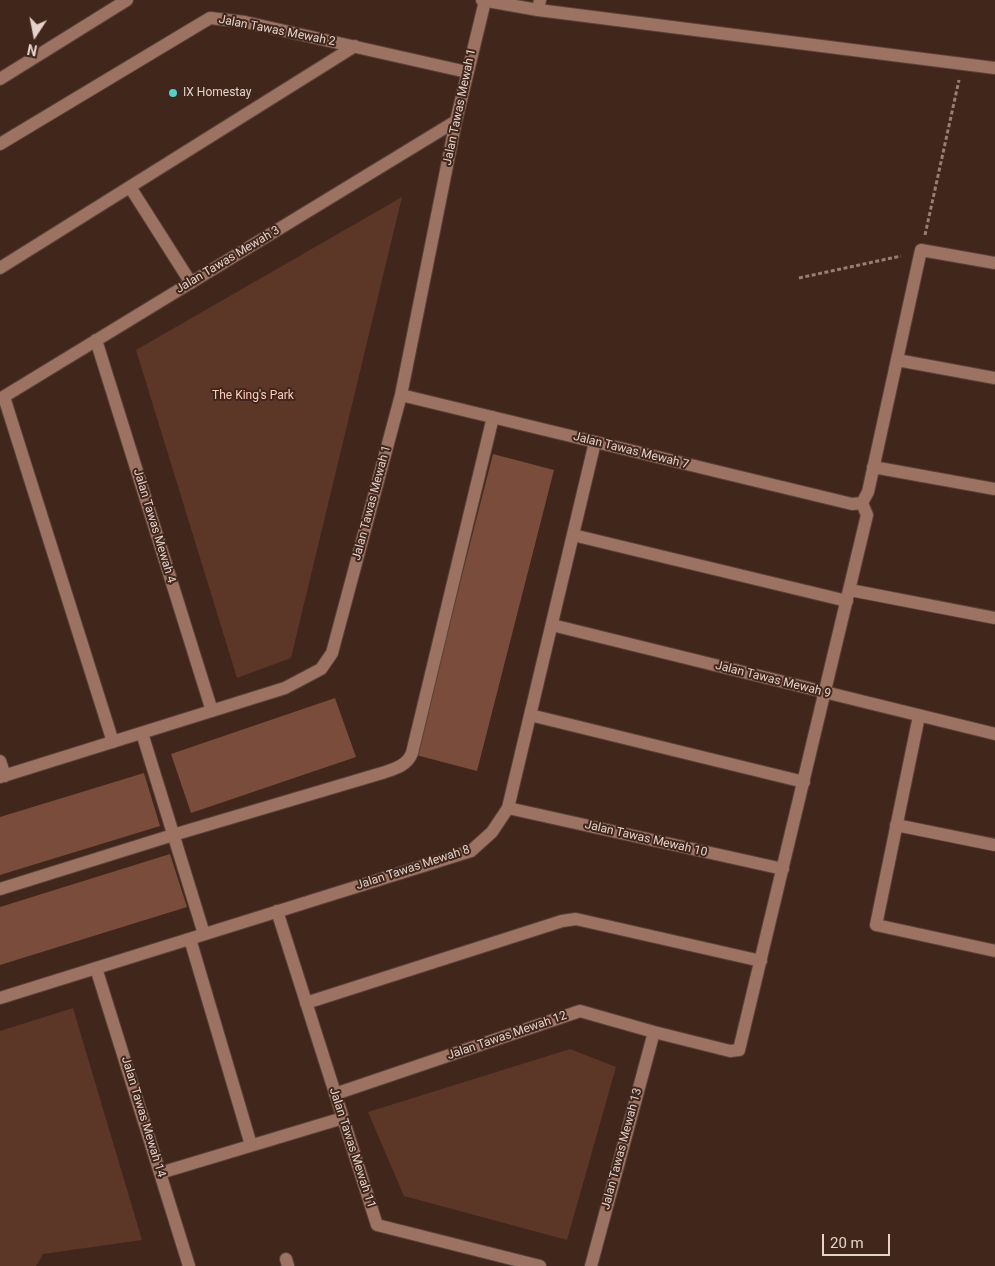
<!DOCTYPE html>
<style>
body{margin:0}
#map{position:relative;width:995px;height:1266px;overflow:hidden;background:#41261c;font-family:Roboto,sans-serif}
canvas{display:block}
.north{position:absolute;left:10px;top:10px;width:50px;height:50px;-webkit-text-stroke:4px #41261c;paint-order:stroke;rotate:191deg;font-size:14px;font-weight:700;line-height:20px;text-align:center;color:#e4d2cb}
.north::after{content:'';display:block;margin:auto;width:18px;height:22px;background:#e4d2cb;clip-path:polygon(50% 0,100% 100%,50% 72%,0 100%)}
.scale{position:absolute;left:822px;top:1234px;width:68px;height:22px;box-sizing:border-box;border:2px solid #e4d2cb;border-top:0;padding-left:6px;font-size:15px;line-height:18px;white-space:nowrap;color:#e4d2cb;-webkit-text-stroke:4px #41261c;paint-order:stroke}
</style>
<div id="map">
<canvas width="995" height="1266"></canvas>
<div class="north">N</div>
<div class="scale">20 m</div>
</div>
<script>
const c = document.querySelector('canvas').getContext('2d');
c.lineJoin = 'round';
function paint(path, color) {
  c.fillStyle = color;
  c.fill(path, 'evenodd');
}
function strokePath(path, color, width, dash) {
  c.strokeStyle = color;
  c.lineWidth = width;
  c.lineCap = dash ? 'butt' : 'round';
  c.setLineDash(dash || []);
  c.stroke(path);
}
function drawText(font, color, halo, rows, align = 'center') {
  c.font = font + ' Roboto,sans-serif';
  c.lineWidth = 4;
  c.setLineDash([]);
  c.textBaseline = 'middle';
  c.strokeStyle = halo;
  c.fillStyle = color;
  for (const [text, x, y, turn = 0] of rows) {
    c.save();
    c.translate(x, y);
    c.rotate((+turn || 0) * Math.PI / 180);
    c.textAlign = isNaN(turn) ? turn : align;
    if (halo) c.strokeText(text, 0, 0);
    c.fillText(text, 0, 0);
    c.restore();
  }
}
paint(new Path2D(`
 M402,197L291,658L237,678L136,350Z
 M73,1008L142,1240L43,1254L36,1266H0V1031Z
 M570,1049L616,1067L567,1240L404,1196L368,1112Z`), '#5c3627');
paint(new Path2D(`
 M493,454L554,470L477,771L416,755Z
 M335,698L356,757L191,813L171,754Z
 M144,773L160,826L0,875V817Z
 M170,854L187,907L0,965V907Z`), '#7a4c3b');
const minor = new Path2D(`
 M482,0L538,10L540,0
 M538,10L995,68
 M0,79L127,0
 M0,144L210,18L245,22L467,72
 M130,187L191,283
 M0,268L355,46
 M96,340L212,711
 M897,360L995,378
 M401,395L852,504L862,503
 M4,397L113,742
 M0,399L456,121
 M873,467L995,489
 M862,503L868,492L921,250L995,263
 M573,535L847,601
 M850,590L995,618
 M552,625L995,734
 M530,715L804,782
 M919,716L876,925L995,951
 M142,733L204,934
 M0,761L5,776
 M0,777L285,688L321,669L332,653L401,395L456,121L485,1
 M508,808L783,869
 M896,825L995,845
 M0,889L173,835L382,773C394,769 407,766 412,753L493,417
 M277,911L377,1225L540,1266
 M190,939L251,1145
 M96,968L189,1266
 M0,998L471,851L492,832L508,808L595,442
 M306,1003L562,921L576,919L761,961
 M335,1094L580,1011L654,1032L730,1051L739,1050L867,515L862,503
 M160,1173L343,1118
 M286,1259L288,1266
 M591,1266L654,1032`);
strokePath(minor, '#5b4238', 14);
strokePath(new Path2D(`
 M925,235L959,80
 M799,278L901,256`), '#957f76', 3, [4, 2.5]);
strokePath(minor, '#9c7263', 12);
for (const [x, y, r, color] of [
 [173,93,5,"#55cec6"]
]) {
  const dot = new Path2D();
  dot.arc(x, y, r, 0, 2 * Math.PI);
  c.fillStyle = color;
  c.fill(dot);
  strokePath(dot, '#41261c', 2);
}
drawText('12px', '#e4d2cb', '#41261c', [
 ["Jalan Tawas Mewah 2",277,31,11],
 ["Jalan Tawas Mewah 1",460,107,-78],
 ["Jalan Tawas Mewah 3",228,260,-31],
 ["Jalan Tawas Mewah 7",631,451,14],
 ["Jalan Tawas Mewah 1",372,503,-75],
 ["Jalan Tawas Mewah 4",154,526,73],
 ["Jalan Tawas Mewah 9",773,680,14],
 ["Jalan Tawas Mewah 10",646,839,13],
 ["Jalan Tawas Mewah 8",413,868,-18],
 ["Jalan Tawas Mewah 12",507,1036,-19],
 ["Jalan Tawas Mewah 14",143,1117,73],
 ["Jalan Tawas Mewah 11",352,1148,72],
 ["Jalan Tawas Mewah 13",622,1149,-75]
]);
drawText('12px', '#e4d2cb', '#41261c', [
 ["IX Homestay",183,93]
], 'left');
drawText('12px', '#fdcdbc', '#41261c', [
 ["The King's Park",253,396]
]);
</script>
